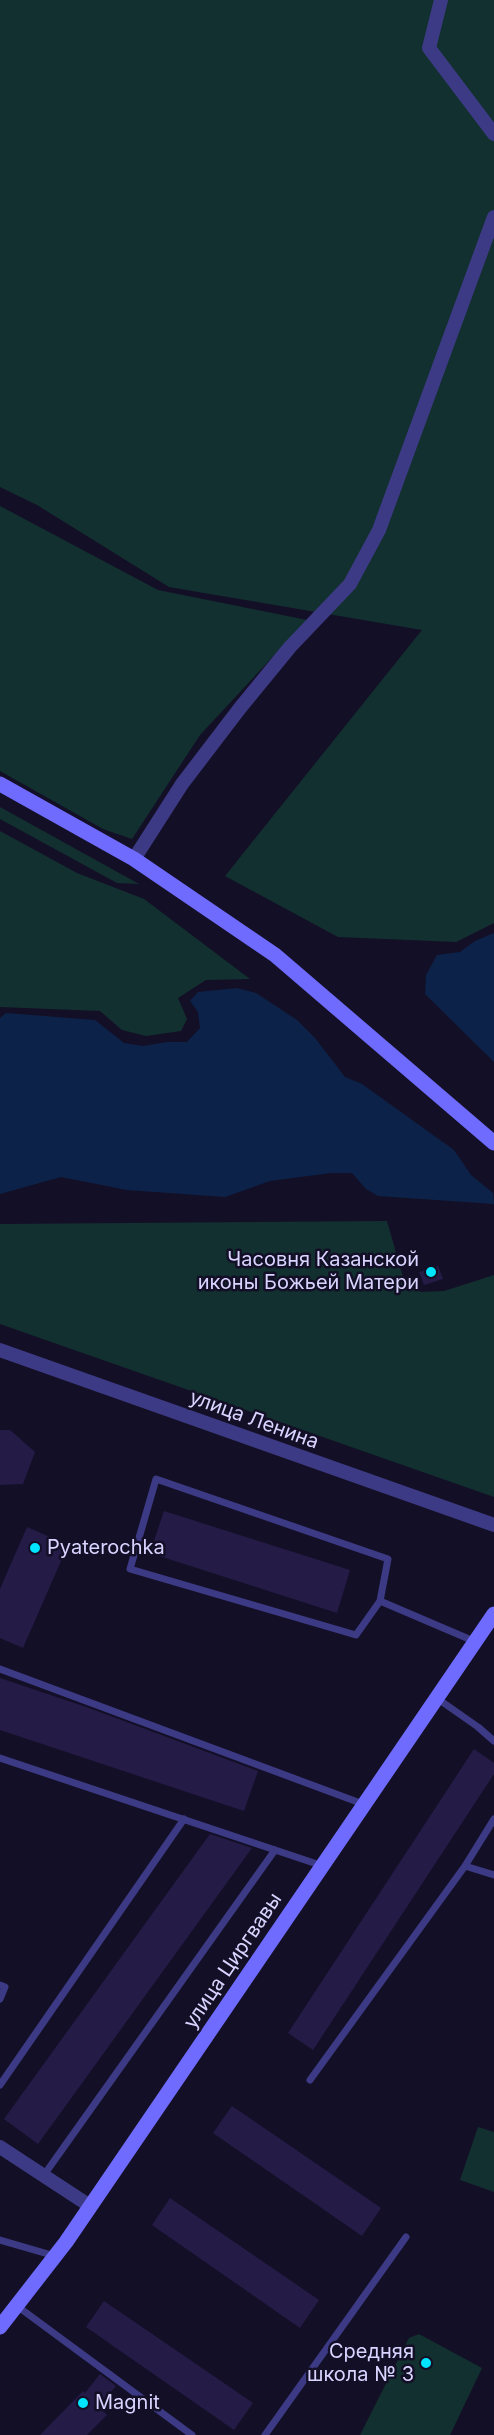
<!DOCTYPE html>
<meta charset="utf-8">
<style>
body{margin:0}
canvas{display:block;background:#130f26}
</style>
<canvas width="494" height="2435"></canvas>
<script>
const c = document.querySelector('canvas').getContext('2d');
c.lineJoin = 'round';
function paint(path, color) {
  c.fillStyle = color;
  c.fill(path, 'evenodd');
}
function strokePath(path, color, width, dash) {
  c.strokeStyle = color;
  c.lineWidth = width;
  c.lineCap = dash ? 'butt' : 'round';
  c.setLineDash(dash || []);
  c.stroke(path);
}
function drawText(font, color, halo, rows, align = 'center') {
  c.font = font + ' Inter,sans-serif';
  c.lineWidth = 5;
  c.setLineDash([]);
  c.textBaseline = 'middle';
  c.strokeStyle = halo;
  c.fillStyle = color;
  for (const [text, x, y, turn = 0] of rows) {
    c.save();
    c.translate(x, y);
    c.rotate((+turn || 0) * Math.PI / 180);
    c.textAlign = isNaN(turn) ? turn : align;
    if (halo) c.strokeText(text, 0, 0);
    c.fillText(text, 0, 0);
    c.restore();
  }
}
paint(new Path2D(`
 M0,0H494V923L456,942L338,937L225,876L422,630L169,587L37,505L0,487Z
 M0,506L158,590L307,620L200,735L132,839L103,829L0,771Z
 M0,807L139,884L117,883L0,819Z
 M0,831L77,873L144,899L250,979L206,980L178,998L187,1019L181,1031L146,1036L122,1030L100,1011L0,1007Z
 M387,1221L403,1277L421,1292L444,1291L494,1275V1497L0,1324V1224Z
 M478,2127L494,2132V2192L460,2180Z
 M419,2334L482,2368L450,2435H360L409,2338Z`), '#12302f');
paint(new Path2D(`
 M494,933V1062L425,994L426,975L437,955L460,952L475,941Z
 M237,988L256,993L297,1020L315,1038L345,1077L362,1084L454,1150L471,1175L493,1193L494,1204L378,1196L366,1189L352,1173H331L270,1181L225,1197L127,1190L61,1177L0,1194V1018L6,1013L95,1020L124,1043L143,1046L167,1042H187L200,1028L198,1012L190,1001L198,992Z`), '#0c2248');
paint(new Path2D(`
 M438,1266L443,1279L424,1285L419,1272Z
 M0,1430H10L35,1452L23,1484L0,1485Z
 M164,1511L350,1570L337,1613L150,1553Z
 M27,1527L68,1545L23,1648L0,1638V1589Z
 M0,1678L89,1708L258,1771L244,1811L0,1730Z
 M474,1749L494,1763V1774L313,2050L288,2033Z
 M210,1834L252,1848L38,2144L4,2119Z
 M232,2106L381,2208L362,2236L213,2133Z
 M170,2198L319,2300L300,2328L152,2225Z
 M104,2301L253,2403L234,2430L86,2327Z
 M100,2374L116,2386L99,2407L107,2415L87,2435H40L83,2391L85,2393Z`), '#241b47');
strokePath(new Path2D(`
 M380,1601L356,1635L130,1569L156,1479L388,1559L380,1601L476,1642
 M0,1669L363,1804
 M438,1699L478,1727L494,1741
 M0,1758L323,1866
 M494,1819L465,1866L494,1875
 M0,1985L5,1987L0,1999
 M310,2080L465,1866
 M0,2085L184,1819
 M44,2175L275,1850
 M0,2240L55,2256
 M17,2306L192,2435
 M265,2435L406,2237`), '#3d3a85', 7);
strokePath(new Path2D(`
 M441,0L429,48L494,134
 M134,859L182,784L240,708L290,647L350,584L379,530L494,217
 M0,1350L494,1525
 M0,2147L90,2206`), '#3d3a85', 14);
strokePath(new Path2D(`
 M0,784L134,859L275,955L494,1143
 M0,2327L66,2242L494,1614`), '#6f6bff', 15);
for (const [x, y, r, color] of [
 [431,1272,6,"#00e5ff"],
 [35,1548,6,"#00e5ff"],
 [426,2363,6,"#00e5ff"],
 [83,2403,6,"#00e5ff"]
]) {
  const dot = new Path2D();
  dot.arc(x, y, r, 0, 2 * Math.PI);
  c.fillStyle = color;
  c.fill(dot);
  strokePath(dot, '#130f26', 2);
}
drawText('20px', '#d9d4ff', '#130f26', [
 ["Часовня Казанской",419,1260],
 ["иконы Божьей Матери",419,1283],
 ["Pyaterochka",47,1548,"left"],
 ["Средняя",414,2352],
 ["школа № 3",414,2375],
 ["Magnit",95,2403,"left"]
], 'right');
drawText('20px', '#d9d4ff', '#130f26', [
 ["улица Ленина",254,1420,20],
 ["улица Циргвавы",233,1961,-56]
]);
</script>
